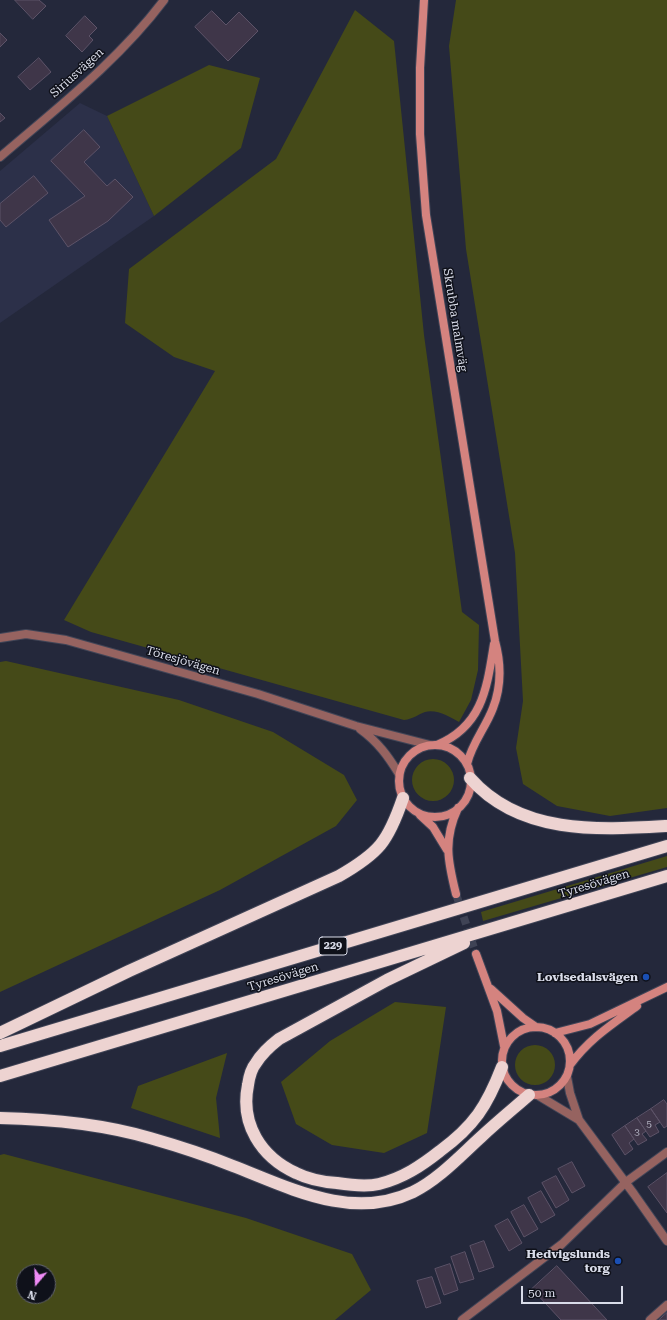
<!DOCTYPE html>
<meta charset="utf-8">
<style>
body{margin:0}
#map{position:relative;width:667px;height:1320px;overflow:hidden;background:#24283b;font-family:"Roboto Serif",serif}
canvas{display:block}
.north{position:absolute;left:16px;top:1264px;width:40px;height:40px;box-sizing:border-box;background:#0f111a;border:1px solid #60626d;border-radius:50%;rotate:199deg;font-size:11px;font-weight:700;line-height:16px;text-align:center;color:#d9dce9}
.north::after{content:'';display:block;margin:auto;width:14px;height:18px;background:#ef8bf6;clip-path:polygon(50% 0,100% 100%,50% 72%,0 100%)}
.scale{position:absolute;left:521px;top:1286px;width:102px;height:18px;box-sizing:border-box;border:2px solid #d9dce9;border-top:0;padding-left:5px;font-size:12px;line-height:14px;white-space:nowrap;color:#d9dce9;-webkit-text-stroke:3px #0f111a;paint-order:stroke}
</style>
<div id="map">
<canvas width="667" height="1320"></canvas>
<div class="north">N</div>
<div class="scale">50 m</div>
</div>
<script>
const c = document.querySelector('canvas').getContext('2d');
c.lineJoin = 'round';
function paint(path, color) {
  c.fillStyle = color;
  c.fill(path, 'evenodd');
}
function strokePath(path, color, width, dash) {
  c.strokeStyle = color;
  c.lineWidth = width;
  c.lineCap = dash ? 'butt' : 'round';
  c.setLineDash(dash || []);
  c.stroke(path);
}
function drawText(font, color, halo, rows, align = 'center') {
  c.font = font + ' "Roboto Serif",serif';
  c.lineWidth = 3;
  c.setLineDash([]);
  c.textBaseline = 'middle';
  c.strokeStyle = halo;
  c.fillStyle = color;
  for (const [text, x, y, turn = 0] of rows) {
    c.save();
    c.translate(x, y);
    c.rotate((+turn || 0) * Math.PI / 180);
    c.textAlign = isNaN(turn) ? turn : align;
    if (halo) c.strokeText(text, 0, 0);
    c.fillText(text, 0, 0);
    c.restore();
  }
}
paint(new Path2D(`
 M80,103L107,116L154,216L0,323V171Z`), '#2c3049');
paint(new Path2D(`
 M456,0H667V808L610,816L557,806L523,784L516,748L523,701L515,553L466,249L449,46Z
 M355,10L394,41L424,335L462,612L479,625L478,670L471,700L459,722C450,717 437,709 425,712C418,714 414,719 404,720L91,632L64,620L215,371L174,357L125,323L129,269L276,159Z
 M209,65L260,78L241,148L154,216L107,116Z
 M6,661L179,700L273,732L344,775L357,800L336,826L220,890L0,992V662Z
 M412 780a21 21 0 1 1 42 0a21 21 0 1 1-42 0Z
 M667,856V867L483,921L481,912Z
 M395,1002L446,1007L427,1133L384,1153L332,1145L296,1124L281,1082L330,1041Z
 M515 1065a20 20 0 1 1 40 0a20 20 0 1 1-40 0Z
 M227,1053L216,1098L220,1138L131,1108L138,1086Z
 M4,1154L246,1218L352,1254L371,1290L335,1320H0V1155ZM24,1272H48V1296H24Z`), '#454a18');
const building = new Path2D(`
 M15,0H39L46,6L33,19Z
 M212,11L226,25L239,12L258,31L228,61L195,27Z
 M85,16L97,28L89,36L93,40L82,52L66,36Z
 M0,33L7,40L0,47Z
 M39,58L51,72L30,90L18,77Z
 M0,113L5,118L0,122Z
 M84,130L100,147L84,162L107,186L115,179L133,197L108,221L68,247L49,220L85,196L51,161Z
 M34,176L48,193L6,227L0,220V204Z
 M664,1100L667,1104V1126L664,1128L651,1109Z
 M651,1109L660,1122L655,1125L659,1132L650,1137L637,1118Z
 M637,1118L646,1131L642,1134L647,1140L638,1145L625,1126Z
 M625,1126L634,1139L629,1143L633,1149L625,1155L612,1135Z
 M572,1162L585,1186L572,1193L558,1169Z
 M667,1173V1213L648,1187Z
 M556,1176L569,1200L556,1208L542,1183Z
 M541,1191L555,1215L541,1223L528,1198Z
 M524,1205L538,1229L524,1237L511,1212Z
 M508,1219L522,1243L509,1251L495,1226Z
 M484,1241L494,1267L479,1272L470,1246Z
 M465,1252L474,1279L460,1283L451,1257Z
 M450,1264L458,1290L444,1295L435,1269Z
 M557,1266L607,1320H561L532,1289Z
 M432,1277L441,1303L426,1308L417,1281Z
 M667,1313V1320H659Z`);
paint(building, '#3f3649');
strokePath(building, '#5d5368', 1);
strokePath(new Path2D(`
 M456,894L476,954`), '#3f4355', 8, [8, 4]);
const street = new Path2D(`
 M0,157C57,108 119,60 164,0
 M0,638L26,634L66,640L258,694L356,726L430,745
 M360,729C378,742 388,756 399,774
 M567,1077L570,1093L579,1120L634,1194L667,1241
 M539,1096L579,1120
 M462,1320L562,1244L626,1182L667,1152
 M650,1320L667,1305`);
const secondary = new Path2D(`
 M424,0L420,68V134L426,215L495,641C501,663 502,685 493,708C486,727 472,743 467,764
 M437,745C483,726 487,687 494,644
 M399 781a36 36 0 1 1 72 0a36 36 0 1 1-72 0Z
 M420,815L433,827L447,850
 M456,894C448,862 443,840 458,808
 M476,954L497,1011L504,1046
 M491,989L523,1018L536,1027
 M502 1061a34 34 0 1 1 68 0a34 34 0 1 1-68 0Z
 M555,1033L590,1024L667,987
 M570,1065C589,1039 611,1025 637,1006`);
const highway = new Path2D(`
 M470,778C520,835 598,830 667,826
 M464,943L387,980L279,1039C270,1046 262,1053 256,1063C251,1069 249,1078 248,1085C240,1124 261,1157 296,1173C308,1179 323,1182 337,1183C350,1185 366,1187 379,1184C403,1178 421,1166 440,1151C474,1126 487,1106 502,1067
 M0,1033L129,971L339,876C379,853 388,842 403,798
 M0,1046L667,846
 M0,1076L667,876
 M0,1118C50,1119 102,1124 150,1138C178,1146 206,1155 233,1166C290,1188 352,1221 413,1192C439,1179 460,1156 481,1137C497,1122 513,1109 529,1095`);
strokePath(street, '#414557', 10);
strokePath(secondary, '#414557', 10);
strokePath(highway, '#414557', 14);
strokePath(street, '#966360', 8);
strokePath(secondary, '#d4837f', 8);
strokePath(highway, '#edd3d1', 12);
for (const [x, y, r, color] of [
 [646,977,4,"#1a4fb4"],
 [618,1261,4,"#1a4fb4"]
]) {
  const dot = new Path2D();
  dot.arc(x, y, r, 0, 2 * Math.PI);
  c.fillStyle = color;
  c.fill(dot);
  strokePath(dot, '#0f111a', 1.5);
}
drawText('10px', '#b2b2c1', null, [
 ["5",649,1124],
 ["3",637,1132]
]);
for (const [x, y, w] of [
 [333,946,28]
]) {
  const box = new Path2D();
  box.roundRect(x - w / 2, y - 9, w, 18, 3);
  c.fillStyle = '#0f111a';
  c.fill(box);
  strokePath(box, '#d9dce9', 1);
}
drawText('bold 11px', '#d9dce9', null, [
 ["229",333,946]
]);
drawText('12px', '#d9dce9', '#0f111a', [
 ["Siriusvägen",77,73,-42],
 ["Skrubba malmväg",455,320,81],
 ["Töresjövägen",183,661,16],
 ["Tyresövägen",594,884,-17],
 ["Tyresövägen",283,977,-17]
]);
drawText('bold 12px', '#d9dce9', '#0f111a', [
 ["Lovisedalsvägen",638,977],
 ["Hedvigslunds",610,1254],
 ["torg",610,1268]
], 'right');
</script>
